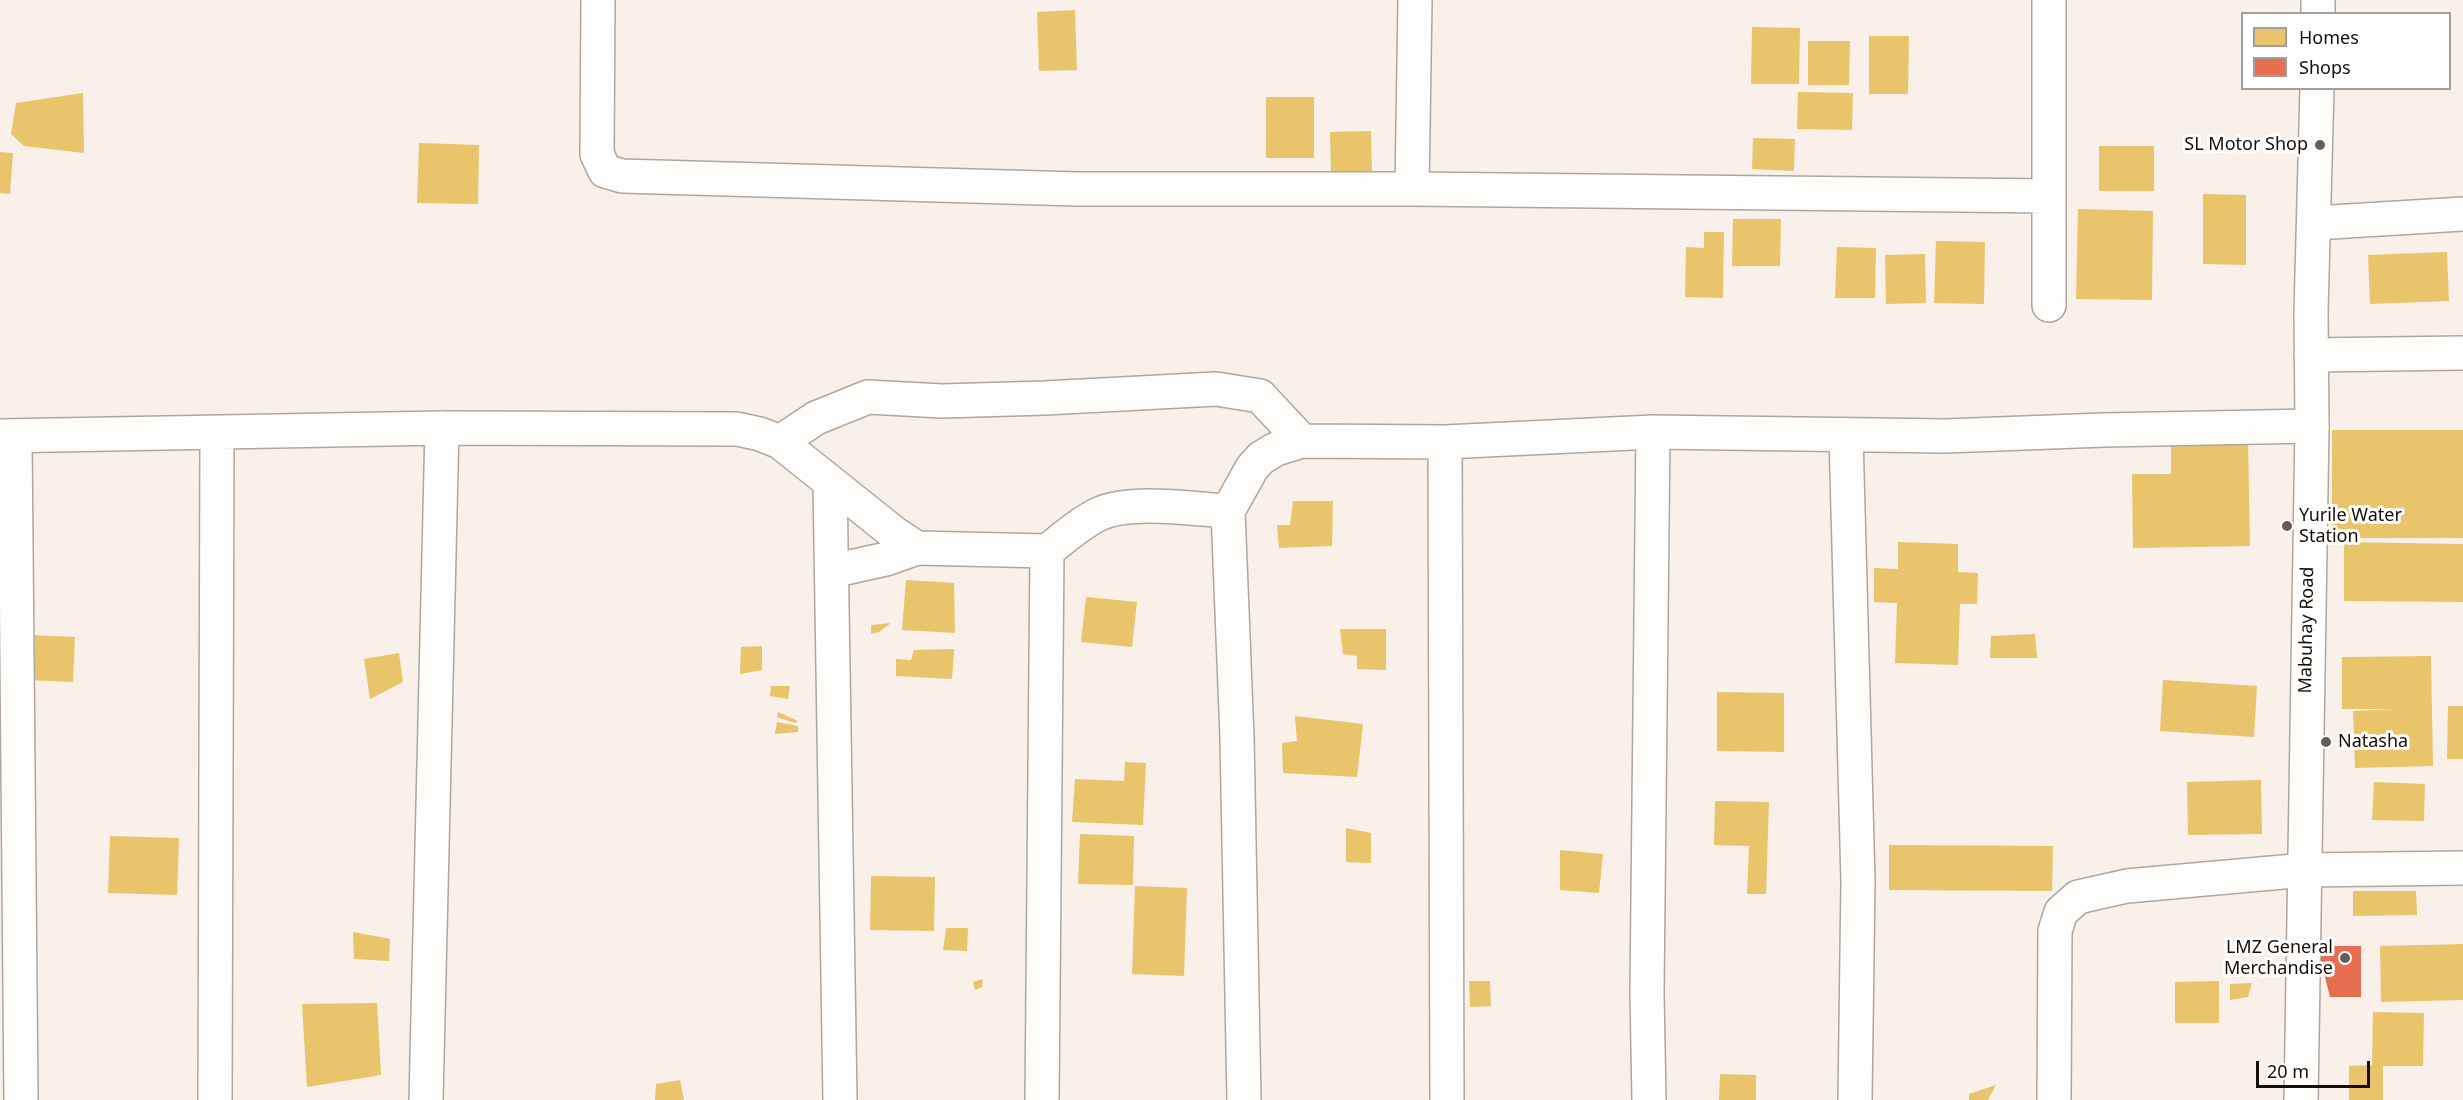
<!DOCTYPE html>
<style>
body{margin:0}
#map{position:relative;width:2463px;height:1100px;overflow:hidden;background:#f8f0e9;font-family:"Noto Sans",sans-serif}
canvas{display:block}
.legend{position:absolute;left:2241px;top:12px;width:210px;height:78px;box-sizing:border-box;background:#fff;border:2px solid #a19e9b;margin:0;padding:8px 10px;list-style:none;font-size:18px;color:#150d06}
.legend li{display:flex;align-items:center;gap:12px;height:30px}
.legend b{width:30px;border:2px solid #a19e9b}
.scale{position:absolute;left:2256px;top:1061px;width:114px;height:27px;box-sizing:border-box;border:3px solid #150d06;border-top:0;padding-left:8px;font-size:18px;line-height:21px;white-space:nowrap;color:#150d06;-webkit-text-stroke:4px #fff;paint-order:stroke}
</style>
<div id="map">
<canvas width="2463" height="1100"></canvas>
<ul class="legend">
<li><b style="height:16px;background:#e9c46a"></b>Homes</li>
<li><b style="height:16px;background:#e76f51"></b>Shops</li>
</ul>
<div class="scale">20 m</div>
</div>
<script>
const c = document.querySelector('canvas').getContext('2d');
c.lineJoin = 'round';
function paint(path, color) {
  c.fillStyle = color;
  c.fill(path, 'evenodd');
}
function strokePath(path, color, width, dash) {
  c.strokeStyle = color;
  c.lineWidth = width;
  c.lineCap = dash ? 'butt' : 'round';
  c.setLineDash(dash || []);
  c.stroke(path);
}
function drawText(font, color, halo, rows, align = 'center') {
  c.font = font + ' "Noto Sans",sans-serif';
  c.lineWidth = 6;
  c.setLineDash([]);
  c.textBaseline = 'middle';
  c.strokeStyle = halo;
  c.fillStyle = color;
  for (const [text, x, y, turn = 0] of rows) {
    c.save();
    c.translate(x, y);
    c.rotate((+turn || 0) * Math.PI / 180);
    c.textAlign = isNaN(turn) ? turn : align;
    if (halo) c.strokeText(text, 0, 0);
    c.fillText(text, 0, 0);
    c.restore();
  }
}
paint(new Path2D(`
 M1075,10L1077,70L1039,71L1037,12Z
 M1752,27L1800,28L1799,84H1751Z
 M1869,36H1909L1908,94H1869Z
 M1808,41H1850L1849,85H1808Z
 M1798,92L1853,93L1852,130L1797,129Z
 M83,93L84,153L24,146L11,134L16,103Z
 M1266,97H1314V158H1266Z
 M1371,131L1372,175H1331L1330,132Z
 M1753,138L1795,139L1794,171L1752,169Z
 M419,143L479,145L478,204L417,203Z
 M2099,146H2154V191H2099Z
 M0,152L13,153L10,194L0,193Z
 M2203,194L2246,195V265L2203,264Z
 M2078,209L2153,211L2152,300L2076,299Z
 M1733,219H1781L1780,266H1732Z
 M1704,232H1724L1723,298L1685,297L1686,247L1704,248Z
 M1936,241L1985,242L1984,304L1934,303Z
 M1837,247L1876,248L1875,298H1835Z
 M2447,252L2449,301L2370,304L2368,255Z
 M1925,254L1926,303L1886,304L1885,255Z
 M2332,430H2463V538H2332Z
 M2248,438L2250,546L2133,548L2132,474H2171V440Z
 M1293,501H1333L1332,546L1279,548L1277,525H1290Z
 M1898,542L1958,544V572L1978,573L1977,604H1960L1958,665L1895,663L1897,603L1874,602V568L1898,569Z
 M2344,542L2463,544V602L2344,601Z
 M906,580L954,583L955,633L902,630Z
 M1086,597L1137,602L1132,647L1081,642Z
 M891,623L879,632L871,634V625Z
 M1340,629H1386V670L1357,669V656L1343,654Z
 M2035,634L2037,658H1990L1991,636Z
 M30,635L75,637L73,682L28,680Z
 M762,646V670L740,674L741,647Z
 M954,649L952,679L896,676V659L911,660L914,650Z
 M399,653L403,682L370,699L364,659Z
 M2431,656L2433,766L2355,768L2353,711L2394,709H2342V657Z
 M2163,680L2257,686L2254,737L2160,731Z
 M771,686H790L788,699L770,696Z
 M1717,692L1784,693V752L1717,751Z
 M2448,706H2463V759H2447Z
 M778,712L798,721L795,723L777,717Z
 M1295,716L1363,724L1357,777L1283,773L1282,743L1297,741Z
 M777,722L798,726V732L775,734Z
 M1125,762L1146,763L1143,825L1072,822L1075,779L1124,781Z
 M2261,780L2262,834L2188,835L2187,782Z
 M2374,782L2425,784L2424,821L2372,820Z
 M1715,801L1769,802L1766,894H1747L1749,846L1714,845Z
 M1346,828L1371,833V863L1346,862Z
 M1080,834L1134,836L1133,885L1078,884Z
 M110,836L179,838L177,895L108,893Z
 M1889,845L2053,846L2052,891L1889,890Z
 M1560,850L1603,854L1599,893L1560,890Z
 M871,876L935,877L934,931L870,930Z
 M1135,886L1187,888L1184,976L1132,974Z
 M2353,891H2416L2417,915L2353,916Z
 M946,928H968L967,951L943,950Z
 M353,932L390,939L389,961L354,959Z
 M2463,944V1000L2381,1002L2380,946Z
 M983,979L982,987L975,990L973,982Z
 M1469,981H1490L1491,1006L1470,1007Z
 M2219,981V1023H2175V982Z
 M2252,983L2248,997L2230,1000V984Z
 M377,1003L381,1075L307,1087L302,1004Z
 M2373,1012L2424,1013L2423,1066H2383V1100H2349V1066L2372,1065Z
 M1720,1074L1756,1075V1100H1719Z
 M680,1080L684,1100H655L656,1084Z
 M1996,1085L1988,1100H1969V1094Z`), '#e9c46a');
paint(new Path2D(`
 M2317,946H2361V997H2330Z`), '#e76f51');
const street = new Path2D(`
 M598,0L597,154L605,171L622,176L1077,189H1412L2049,196
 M1412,189L1415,0
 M2315,223L2463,214
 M2049,305V0
 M2311,355L2463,353
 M1846,435L1858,881L1855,1100
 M0,436L442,428L737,429L760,434L780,442L894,533L917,548L1047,551C1064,538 1080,523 1099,514C1131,499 1193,509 1228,511
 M15,437L21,1100
 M780,442L816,418L868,397L942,401L1045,398L1216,389L1260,396L1302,441
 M830,483L840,1100
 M832,571L886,559L917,548
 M215,1100L217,433
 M426,1100L442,428
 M1042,1100L1047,551
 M1244,1100L1237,737L1228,511L1252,468L1261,458L1276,449L1302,441L1445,442
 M1447,1100L1445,442L1653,432L1945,436L2104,430L2312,426
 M1649,1100L1647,992L1653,432
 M2054,1100L2055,931L2061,912L2078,897L2127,886L2305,870L2463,868`);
const secondary = new Path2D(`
 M2318,14V0
 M2301,1100L2312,426L2311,312L2317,88`);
strokePath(street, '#aea69f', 36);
strokePath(secondary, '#aea69f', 36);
strokePath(street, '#fefdfc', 33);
strokePath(secondary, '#fefdfc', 33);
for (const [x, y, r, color] of [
 [2320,145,6,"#645c55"],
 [2287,526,6,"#645c55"],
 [2326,742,6,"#645c55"],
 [2345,958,6,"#645c55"]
]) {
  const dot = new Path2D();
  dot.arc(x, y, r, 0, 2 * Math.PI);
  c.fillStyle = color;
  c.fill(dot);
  strokePath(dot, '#fff', 2);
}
drawText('18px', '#150d06', '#fff', [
 ["SL Motor Shop",2308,145],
 ["Yurile Water",2299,516,"left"],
 ["Station",2299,537,"left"],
 ["Natasha",2338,742,"left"],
 ["LMZ General",2333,948],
 ["Merchandise",2333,969]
], 'right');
drawText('18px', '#150d06', '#fff', [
 ["Mabuhay Road",2307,630,-89]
]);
</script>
